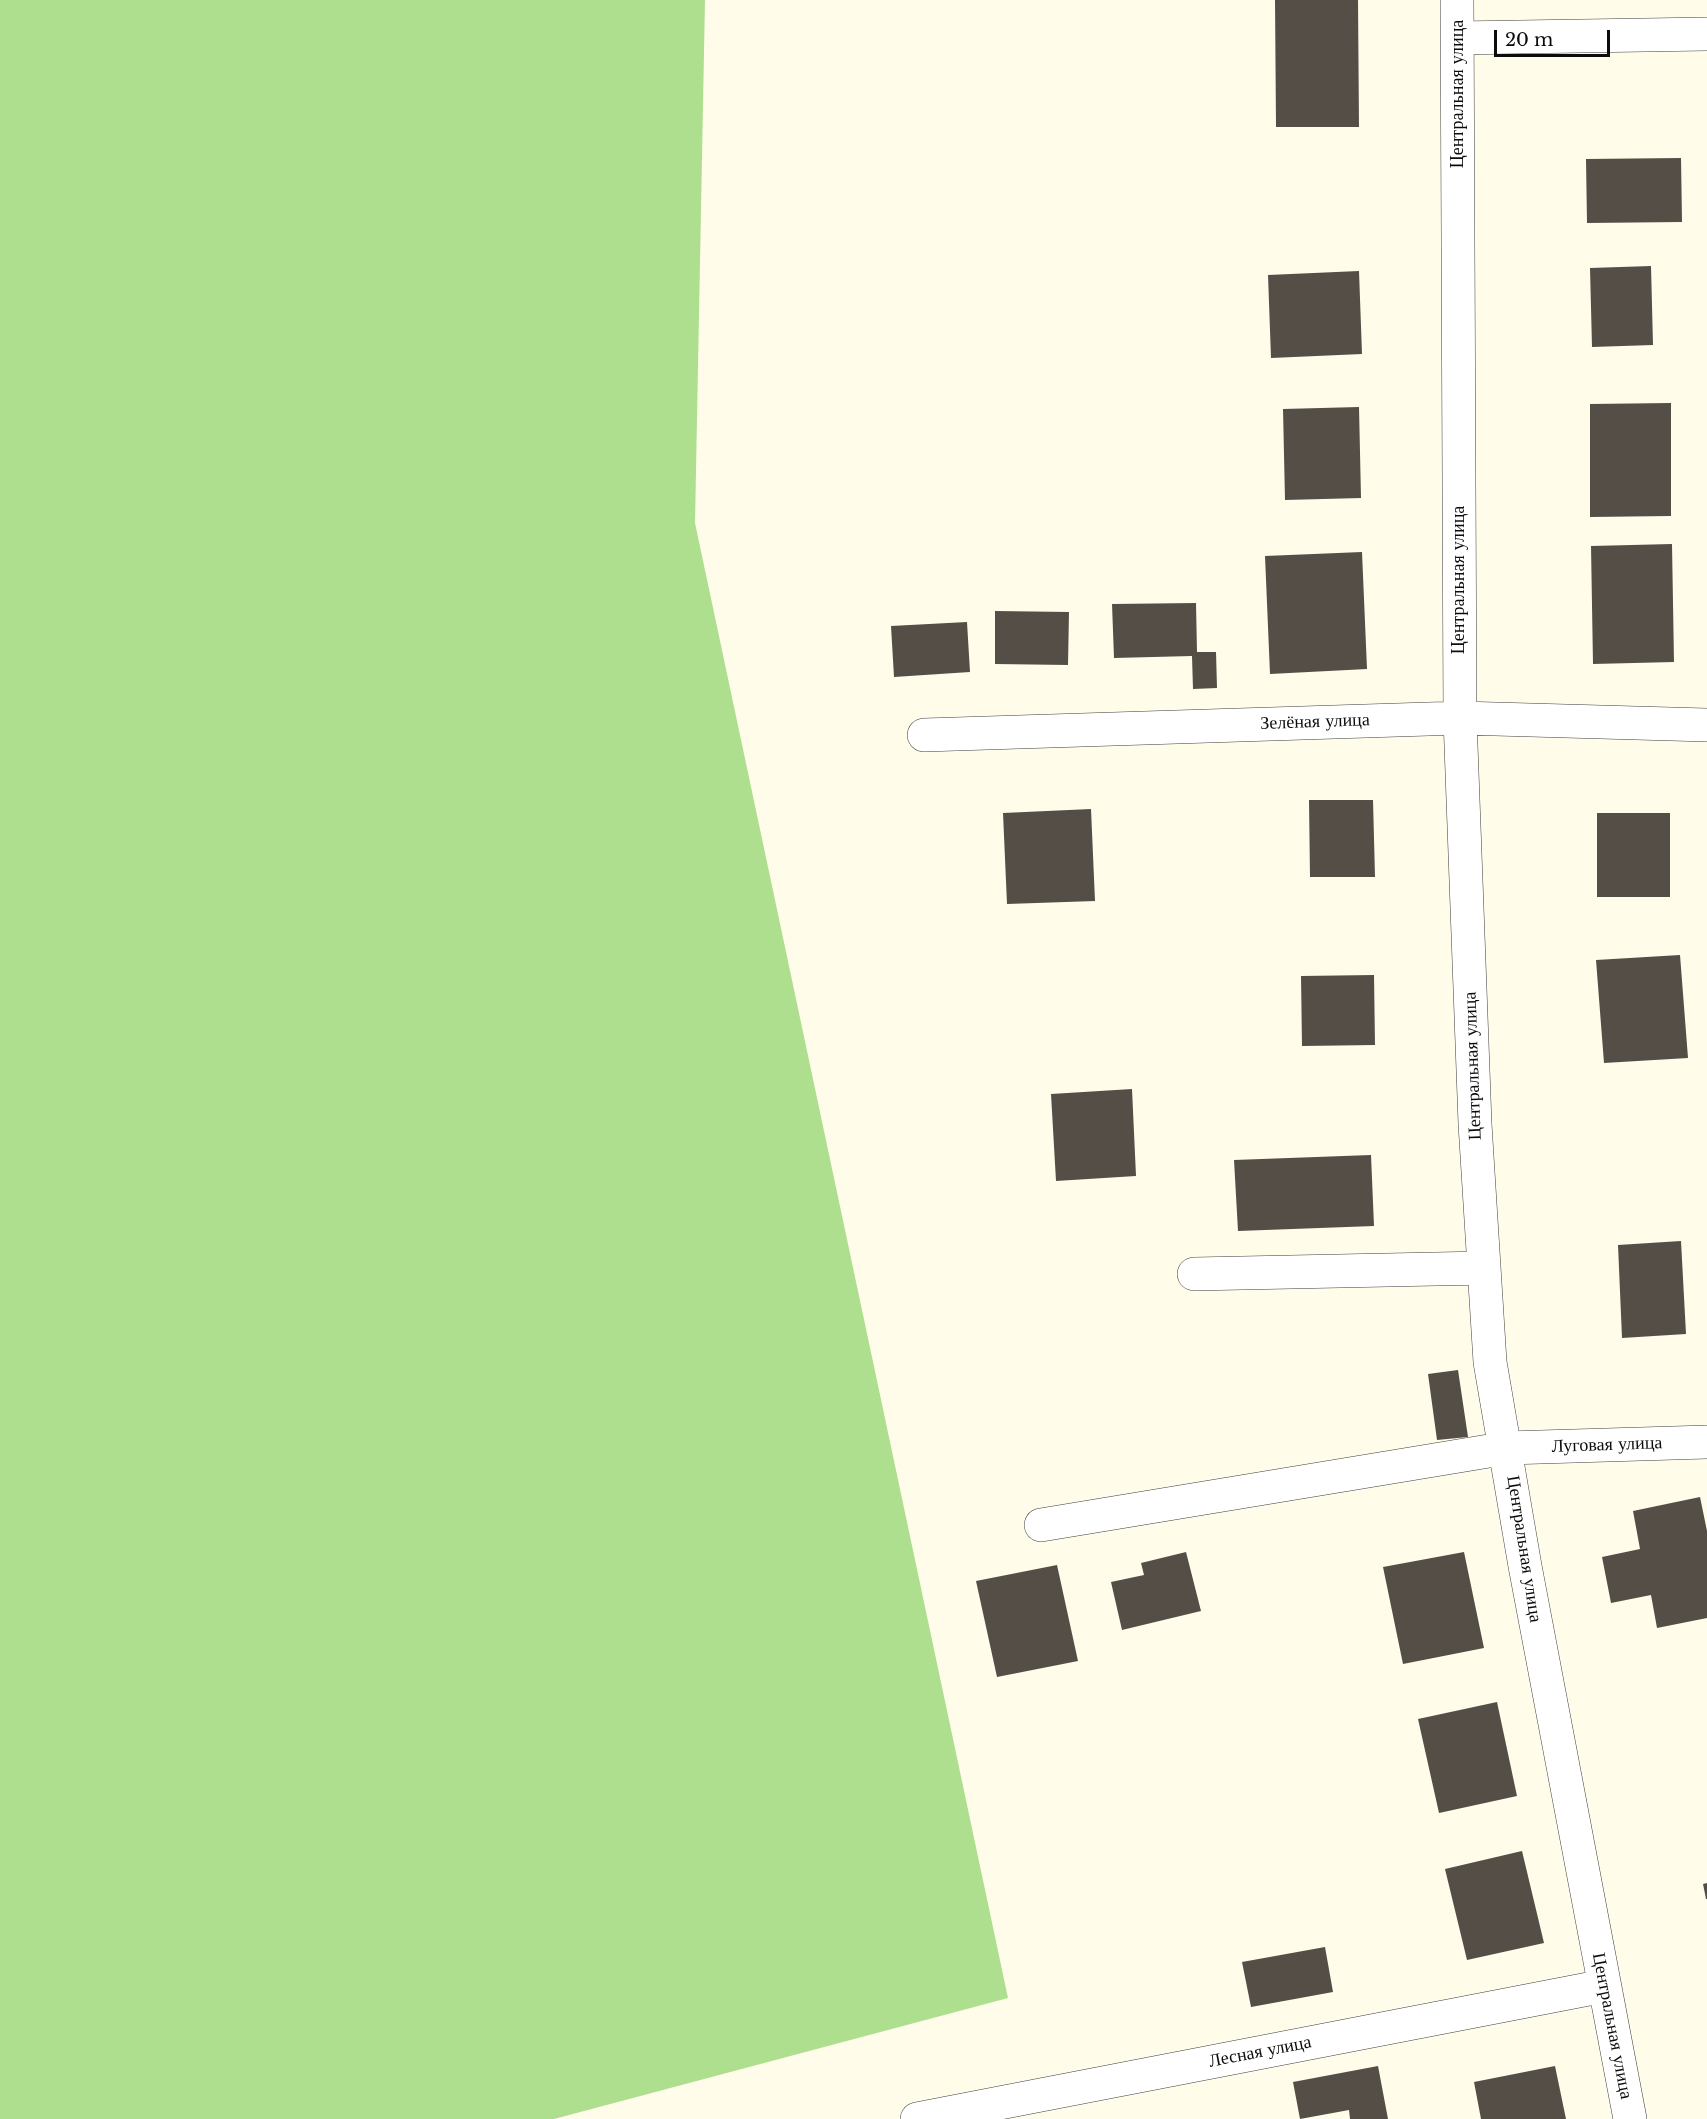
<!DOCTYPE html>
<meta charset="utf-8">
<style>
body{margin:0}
#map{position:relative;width:1707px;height:2119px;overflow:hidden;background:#fffcea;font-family:"Libre Baskerville",serif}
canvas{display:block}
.scale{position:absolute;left:1494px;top:30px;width:116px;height:27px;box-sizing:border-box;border:3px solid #0c0c0c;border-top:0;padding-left:8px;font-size:18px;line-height:21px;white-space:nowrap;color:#0c0c0c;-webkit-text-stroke:4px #fff;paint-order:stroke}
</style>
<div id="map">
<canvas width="1707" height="2119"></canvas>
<div class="scale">20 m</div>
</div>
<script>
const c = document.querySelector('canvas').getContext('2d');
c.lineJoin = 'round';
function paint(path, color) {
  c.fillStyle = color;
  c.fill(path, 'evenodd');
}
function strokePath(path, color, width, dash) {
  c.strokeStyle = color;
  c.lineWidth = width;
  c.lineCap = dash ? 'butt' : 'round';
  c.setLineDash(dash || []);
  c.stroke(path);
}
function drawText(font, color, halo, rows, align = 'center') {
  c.font = font + ' "Libre Baskerville",serif';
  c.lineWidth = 6;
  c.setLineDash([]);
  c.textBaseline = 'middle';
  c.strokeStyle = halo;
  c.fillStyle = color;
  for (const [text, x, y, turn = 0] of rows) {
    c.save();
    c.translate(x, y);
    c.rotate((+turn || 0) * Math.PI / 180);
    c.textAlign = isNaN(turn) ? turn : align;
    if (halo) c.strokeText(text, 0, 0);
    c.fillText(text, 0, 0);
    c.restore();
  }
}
paint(new Path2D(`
 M0,0H705L695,523L1008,1998L554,2119H0Z`), '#addf8f');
paint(new Path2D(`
 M1275,0H1358L1359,127H1276Z
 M1681,158L1682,222L1587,223L1586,159Z
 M1651,266L1653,345L1592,347L1590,268Z
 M1359,271L1362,354L1271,358L1268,275Z
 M1671,403V516L1590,517V404Z
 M1359,407L1361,498L1285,500L1283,409Z
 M1672,544L1674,662L1593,664L1591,546Z
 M1362,552L1367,669L1270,674L1265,556Z
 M1196,603L1197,652H1216L1217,688L1193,689L1192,656L1114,658L1112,604Z
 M995,611L1069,612L1068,665L995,664Z
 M967,622L970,672L894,677L891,626Z
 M1309,800H1373L1375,877H1310Z
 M1091,809L1095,901L1007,904L1003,813Z
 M1597,813H1670V897H1597Z
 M1680,955L1688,1058L1604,1063L1596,960Z
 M1374,975L1375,1045L1302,1046L1301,976Z
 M1132,1089L1136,1176L1056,1181L1051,1094Z
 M1371,1155L1374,1226L1238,1231L1234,1160Z
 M1681,1241L1686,1334L1622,1338L1618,1245Z
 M1458,1370L1468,1437L1437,1440L1428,1374Z
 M1700,1497L1707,1531V1618L1657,1628L1651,1595L1611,1603L1602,1557L1640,1549L1633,1511Z
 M1186,1552L1201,1611L1122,1630L1111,1582L1144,1575L1141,1563Z
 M1464,1552L1484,1648L1403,1664L1383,1567Z
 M1057,1565L1078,1661L997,1677L976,1581Z
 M1497,1702L1517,1796L1439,1813L1418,1719Z
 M1522,1851L1544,1943L1467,1960L1445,1869Z
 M1707,1883V1899H1706L1703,1884Z
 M1325,1947L1333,1992L1251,2007L1242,1962Z
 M1378,2066L1388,2119H1350L1349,2110L1300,2119L1293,2082Z
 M1555,2066L1566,2119H1481L1474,2082Z`), '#554e47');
const minor = new Path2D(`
 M1457,0L1460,718L1475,1124L1490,1362L1525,1566L1630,2119
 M1457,38L1707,34
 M924,735L1460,718L1707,725
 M1194,1274L1484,1268
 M1041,1525L1507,1448L1707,1442
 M917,2119L1604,1986`);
strokePath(minor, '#3f3f3f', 34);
strokePath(minor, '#fff', 33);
drawText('18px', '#0c0c0c', '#fff', [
 ["Центральная улица",1458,94,-90],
 ["Центральная улица",1459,580,-90],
 ["Зелёная улица",1315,722,-2],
 ["Центральная улица",1473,1066,-92],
 ["Луговая улица",1607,1445,-2],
 ["Центральная улица",1524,1549,81],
 ["Центральная улица",1612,2026,79],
 ["Лесная улица",1260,2052,-11]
]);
</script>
